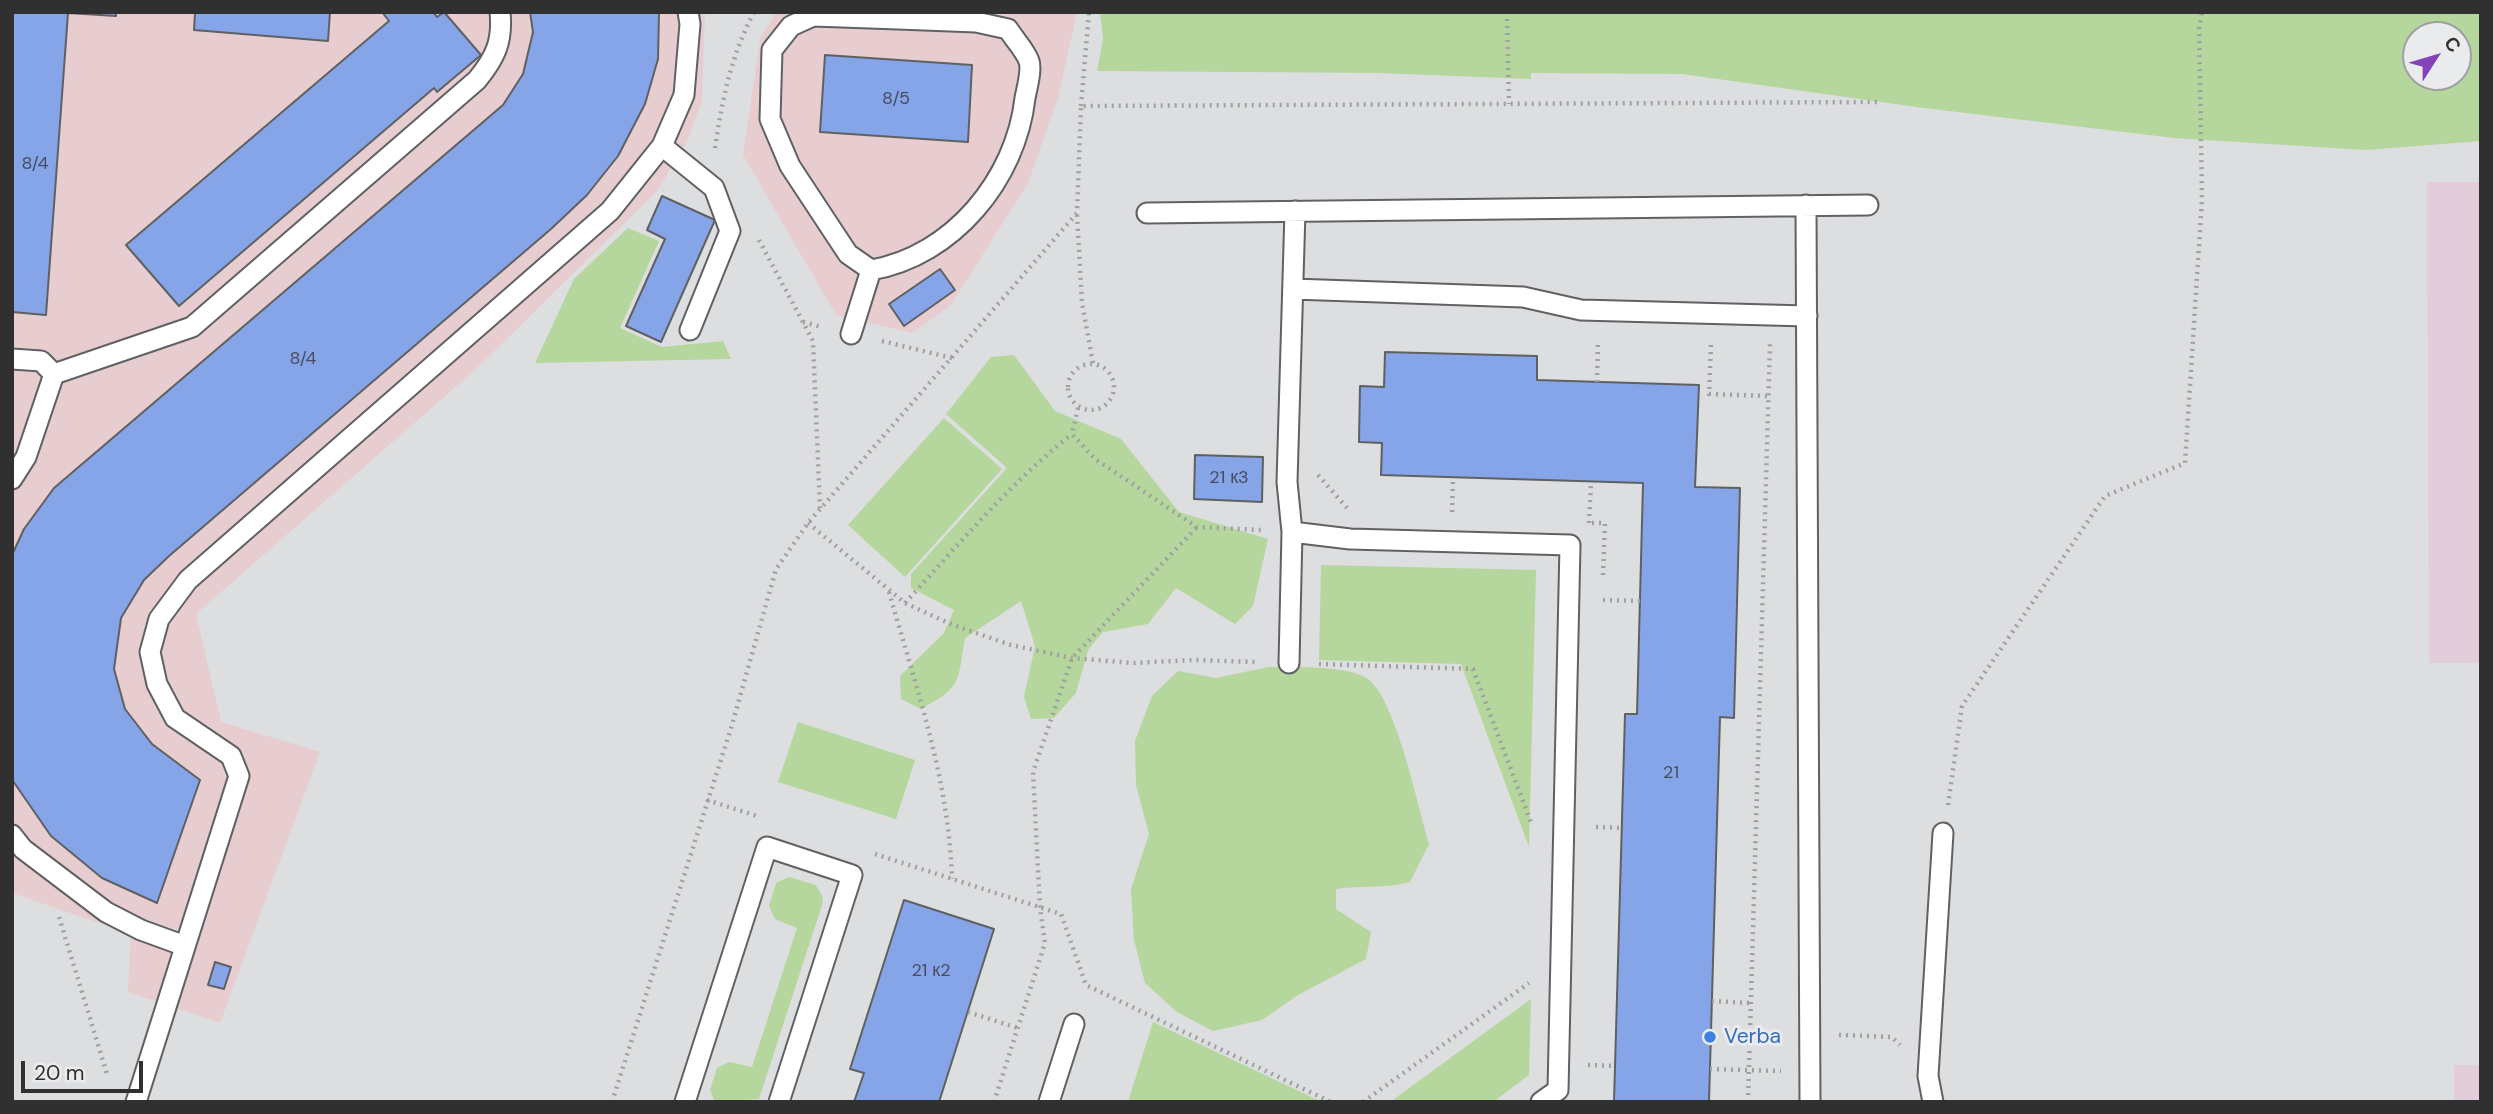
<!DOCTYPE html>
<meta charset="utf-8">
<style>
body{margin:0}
#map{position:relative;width:2493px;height:1114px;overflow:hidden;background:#dddee0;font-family:"DM Sans",sans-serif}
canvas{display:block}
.frame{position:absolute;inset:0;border:14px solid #303031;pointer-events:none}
.north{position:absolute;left:2402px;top:21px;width:70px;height:70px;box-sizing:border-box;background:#eaebed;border:2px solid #a0a0a2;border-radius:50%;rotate:53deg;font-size:19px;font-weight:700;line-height:28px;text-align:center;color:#303031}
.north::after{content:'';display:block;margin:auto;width:24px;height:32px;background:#8443b7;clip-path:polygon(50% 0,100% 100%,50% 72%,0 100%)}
.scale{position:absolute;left:21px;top:1061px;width:122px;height:32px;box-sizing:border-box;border:4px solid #303031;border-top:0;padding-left:9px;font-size:21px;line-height:24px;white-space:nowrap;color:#303031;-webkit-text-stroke:5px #eaebed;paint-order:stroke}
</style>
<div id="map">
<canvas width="2493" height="1114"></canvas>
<div class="frame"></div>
<div class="north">С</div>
<div class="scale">20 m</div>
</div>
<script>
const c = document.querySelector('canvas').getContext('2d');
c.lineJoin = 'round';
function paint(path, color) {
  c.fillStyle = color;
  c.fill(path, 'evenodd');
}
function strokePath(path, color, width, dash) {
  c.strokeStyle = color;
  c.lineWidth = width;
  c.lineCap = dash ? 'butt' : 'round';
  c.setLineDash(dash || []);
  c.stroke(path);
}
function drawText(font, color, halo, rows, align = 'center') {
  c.font = font + ' "DM Sans",sans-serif';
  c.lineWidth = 6;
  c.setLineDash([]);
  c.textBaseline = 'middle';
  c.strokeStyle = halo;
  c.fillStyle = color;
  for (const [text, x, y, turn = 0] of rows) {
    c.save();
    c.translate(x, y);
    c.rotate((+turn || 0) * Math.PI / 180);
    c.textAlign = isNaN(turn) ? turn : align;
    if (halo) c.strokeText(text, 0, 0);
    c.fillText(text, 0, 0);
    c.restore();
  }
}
paint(new Path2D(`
 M12,12H705L702,100L687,142L657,191L475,370L196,614L221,722L320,752L220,1023L128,992L131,934L12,893Z
 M776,12H1077L1058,98L1028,183L951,305L912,333L836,315L743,155L760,39Z`), '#e7cdcf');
paint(new Path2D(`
 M2427,182H2481V663H2429Z
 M2454,1065H2481V1102H2454Z`), '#e3cdda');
paint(new Path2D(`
 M1100,12H2481V141L2366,150L2174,138L1924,108L1682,74L1531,73V79L1379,73L1097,71L1103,39ZM2416,35H2458V77H2416Z
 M628,228L659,241L620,328L662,347L723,341L731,359L535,363L574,279Z
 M1014,355L1055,411L1121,439L1179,512L1268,539L1253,606L1235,624L1176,588L1148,624L1103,632L1088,650L1076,693L1054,718L1031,719L1024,697L1035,646L1021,601L965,638C957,683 963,686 921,709L901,699L900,676L944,633L954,610L911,588V574L1007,468L946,414L991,357Z
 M944,418L1002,469L905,577L848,525Z
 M1321,565L1536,570L1529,847L1461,664L1319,660Z
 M1268,667C1291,667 1349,665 1368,679C1396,700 1418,807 1429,844L1410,882C1385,889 1362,885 1336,889V909L1371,932L1366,959L1298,995L1262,1020L1213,1031L1177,1012L1145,983L1134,940L1131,889L1149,834L1136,785L1135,741L1152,696L1178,671L1216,678Z
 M798,722L915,760L896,819L778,782Z
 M789,877L816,885L823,898L822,905L759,1099L715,1102L710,1090L717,1068L729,1062L752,1067L797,928L775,919L769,906L776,883Z
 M1531,999L1529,1075L1493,1102H1390Z
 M1153,1022L1322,1102H1128Z`), '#b5d69c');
const building = new Path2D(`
 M12,12H116V16L68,13L46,315L12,312Z
 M195,12H330L328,41L194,30Z
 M382,12H433L437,17L444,12L481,55L437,92L434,88L179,306L126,245L389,21Z
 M530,12H659L658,59L645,104L618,156L587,195L551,229L169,556L144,580L121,618L114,669L125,709L152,744L200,780L157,903L102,878L51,836L13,781L12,555L24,529L54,488L503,105L523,74L533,32Z
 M825,55L972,65L968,142L820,132Z
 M662,196L715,220L661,342L626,326L665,239L647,230Z
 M940,269L955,290L904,326L889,304Z
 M1385,352L1537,356V380L1699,385L1695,487L1740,488L1734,718L1720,717L1709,1102H1614L1625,714H1637L1643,483L1381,475L1382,443L1359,442L1360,386L1384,387Z
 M1195,455L1263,457L1262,502L1194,499Z
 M904,900L994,929L939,1102H854L864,1073L850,1069Z
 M215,962L231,967L224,989L208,985Z`);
paint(building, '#86a5e9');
strokePath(building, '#5f6061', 2);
const service = new Path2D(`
 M898,19L813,16L791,26L772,50L770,119L790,166L848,254L871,270C953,256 1016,179 1025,98C1027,88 1032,70 1029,61C1025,50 1014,39 1008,29L976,22L898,19V12
 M662,146L714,188L730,231L690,330
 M1806,205L1810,1102
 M1295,211L1287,482L1292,532L1350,539L1570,545L1558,1090L1541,1102
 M1147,213L1868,205
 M1293,289L1523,297L1581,310L1807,316
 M851,334L871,270
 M12,359L41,361L54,374L26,457L12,479
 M54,374L192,327L477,80C495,58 503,42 500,12
 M1289,663L1292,532
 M12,835L23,849L106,912L141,930L185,946
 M136,1102L239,776L231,756L175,718L157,684L150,652L159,619L188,580L610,211L662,146L684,95L690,24L688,12
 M685,1102L767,847L852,875L779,1102
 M1049,1102L1074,1024
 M1933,1102L1928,1076L1943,833`);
strokePath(service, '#606163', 23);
strokePath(new Path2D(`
 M1507,12L1509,104
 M1081,106L1089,12
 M715,148C722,100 731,56 754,12
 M1077,215L1082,303L1093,363
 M759,240L813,341L820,508
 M803,322L822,327
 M882,341L952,358
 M1711,345L1709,394L1768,396
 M1068 387a23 23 0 1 1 46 0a23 23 0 1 1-46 0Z
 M1597,382L1598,341
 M1078,408L1072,434L1095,459L1197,527L1261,530
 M1318,475L1347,508
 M1452,512L1453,478
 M808,523L905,603L953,625L1011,645L1072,658L1133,663L1194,660L1258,662
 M1589,523L1591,482
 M1592,523H1605L1603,575
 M889,592C916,687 949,780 952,879
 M1603,600L1640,601
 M905,603C959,544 1010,483 1072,434
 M1319,664L1473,669L1532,825
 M707,800L760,817
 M1948,805L1962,706L2105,496L2185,463L2202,199L2199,29L2202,12
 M1596,827L1622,828
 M875,854L1061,914L1086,985L1331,1102
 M59,917L107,1074
 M1712,1001L1751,1003
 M968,1012L1018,1028
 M1839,1035L1892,1037L1900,1045
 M1588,1065L1615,1066
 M1710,1069L1781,1071
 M612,1102L732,725L776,569L808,523L1077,213L1081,106L1879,102
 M994,1102L1045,943L1040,908L1033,772L1072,658L1197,527
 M1363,1102L1529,983
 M1748,1102L1770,343`), '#9fa0a1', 4.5, [2, 5]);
strokePath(service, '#fff', 19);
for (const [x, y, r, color] of [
 [1710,1037,7,"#3f7fe0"]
]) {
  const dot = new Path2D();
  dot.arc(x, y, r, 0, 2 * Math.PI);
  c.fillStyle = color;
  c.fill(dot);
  strokePath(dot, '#eaebed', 2.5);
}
drawText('18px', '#464d5f', null, [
 ["8/5",896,99],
 ["8/4",35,164],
 ["8/4",303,359],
 ["21 к3",1229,478],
 ["21",1671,773],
 ["21 к2",931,971]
]);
drawText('21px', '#366cbe', '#eaebed', [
 ["Verba",1724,1037]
], 'left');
</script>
